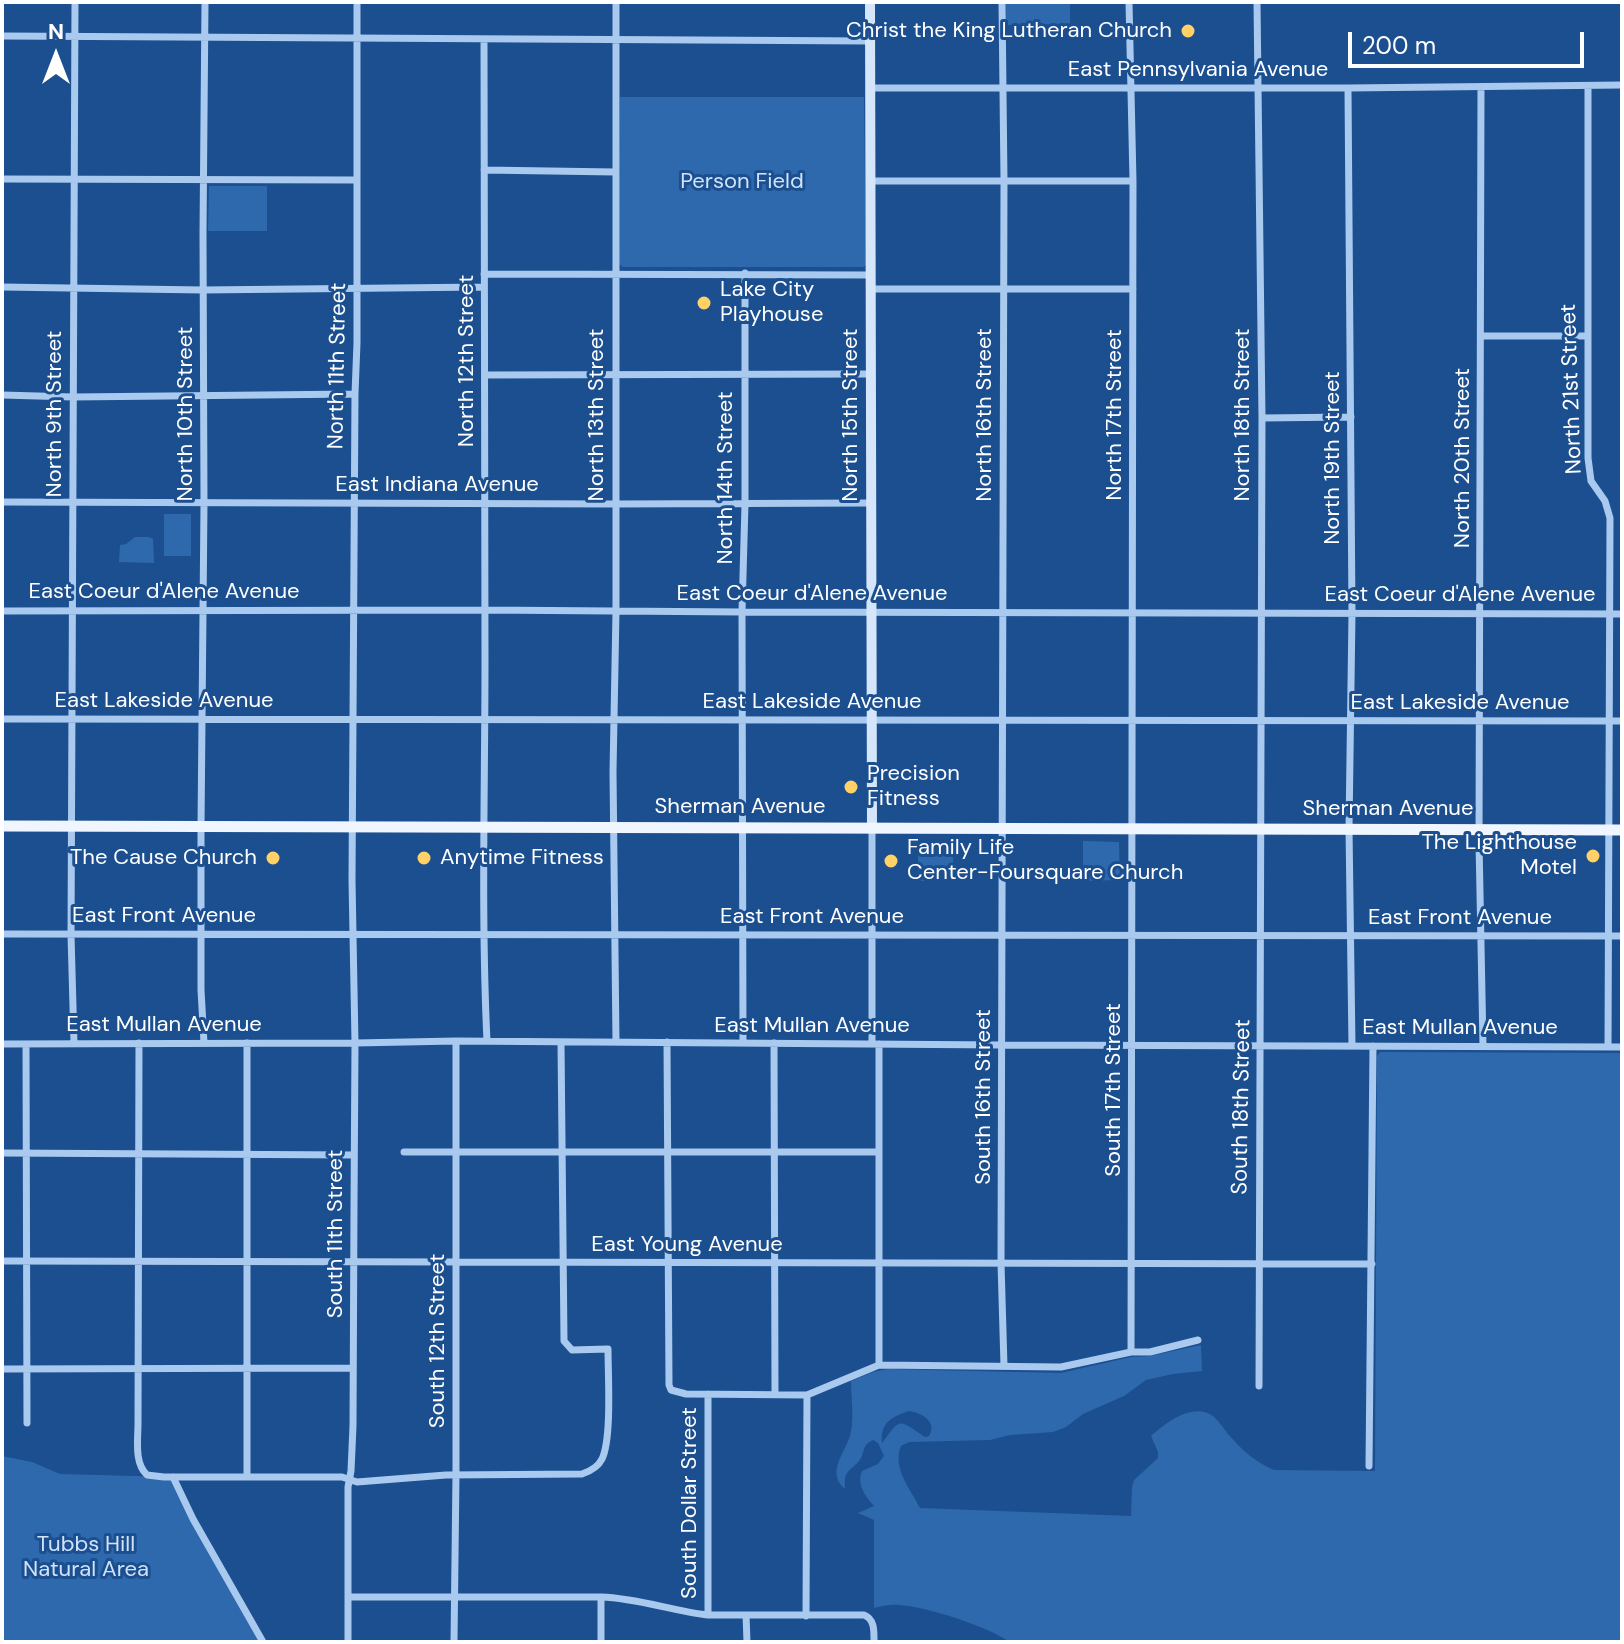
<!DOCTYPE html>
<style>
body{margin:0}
#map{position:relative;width:1624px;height:1644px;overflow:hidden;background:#1b4f8f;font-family:"DM Sans",sans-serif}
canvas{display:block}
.frame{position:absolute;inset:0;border:4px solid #fff;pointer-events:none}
.north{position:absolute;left:16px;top:16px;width:80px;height:80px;-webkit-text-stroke:6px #1b4f8f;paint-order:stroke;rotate:0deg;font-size:22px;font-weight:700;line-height:32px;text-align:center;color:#fff}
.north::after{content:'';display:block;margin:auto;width:28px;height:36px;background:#fff;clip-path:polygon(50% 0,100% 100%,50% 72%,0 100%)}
.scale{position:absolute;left:1348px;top:32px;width:236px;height:36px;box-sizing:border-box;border:4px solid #fff;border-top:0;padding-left:10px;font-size:24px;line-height:28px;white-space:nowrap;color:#fff;-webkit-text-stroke:6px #1b4f8f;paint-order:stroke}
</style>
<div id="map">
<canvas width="1624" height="1644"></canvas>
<div class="frame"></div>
<div class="north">N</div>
<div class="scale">200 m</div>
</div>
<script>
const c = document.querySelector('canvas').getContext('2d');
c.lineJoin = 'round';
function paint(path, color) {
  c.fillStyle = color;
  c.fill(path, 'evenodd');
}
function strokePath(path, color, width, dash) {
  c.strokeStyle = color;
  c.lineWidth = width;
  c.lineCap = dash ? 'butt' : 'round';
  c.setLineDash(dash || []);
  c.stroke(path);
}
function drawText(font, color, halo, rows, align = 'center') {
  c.font = font + ' "DM Sans",sans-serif';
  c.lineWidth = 6;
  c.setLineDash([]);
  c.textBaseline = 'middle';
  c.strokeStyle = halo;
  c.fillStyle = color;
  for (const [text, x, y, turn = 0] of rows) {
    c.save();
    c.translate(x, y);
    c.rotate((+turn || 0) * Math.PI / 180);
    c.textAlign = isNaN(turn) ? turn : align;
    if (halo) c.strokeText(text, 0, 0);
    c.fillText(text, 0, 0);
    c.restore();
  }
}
paint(new Path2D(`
 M1006,2H1070V24L1006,25Z
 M620,97H864L866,265L864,267H623L619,264Z
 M209,186H267V231H208Z
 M164,514H191V556H164Z
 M135,537H149L153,539L154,563L119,562L120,545L126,544Z
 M1083,841L1119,842L1120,880L1083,881Z
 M918,842H953V880L918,881Z
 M1380,1052L1622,1053V1642H1009C990,1627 924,1606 899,1605C891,1604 882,1606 874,1608V1520L858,1513L874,1506C866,1497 856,1484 862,1471L878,1464L884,1456L878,1443L873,1440C861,1445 866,1452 859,1461C855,1466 849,1469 846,1475C844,1480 845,1484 845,1489C824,1471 848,1451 851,1431C854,1416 851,1396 851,1381L873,1372L888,1369L1061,1373L1131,1357L1150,1356L1201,1345L1202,1371L1173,1374L1146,1380L1124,1396L1083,1414L1066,1427L1053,1432L1010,1435L990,1440L909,1442L901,1446C892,1468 910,1488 920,1508L1131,1516L1132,1487L1134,1480L1158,1458V1452L1151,1436C1166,1423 1192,1402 1213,1416C1219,1421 1224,1429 1229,1435C1242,1450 1255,1462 1274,1470L1375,1471L1377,1056ZM909,1411C922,1413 938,1422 929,1436L925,1437C898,1419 901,1417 882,1443C880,1423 891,1417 909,1411Z
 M2,1456L32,1462L60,1474L173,1477L263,1642H2Z`), '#2e69ad');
strokePath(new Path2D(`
 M1002,2L1004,181L1001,1263L1004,1366
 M1129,2L1133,181L1131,1352
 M1257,2L1262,418L1259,1386
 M2,36L870,41
 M484,39C484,246 485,454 485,661C485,788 481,915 487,1041
 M1588,86V458L1591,481L1605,501L1610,518L1608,1047
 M1481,87L1479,842L1483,1046
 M870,88H1348L1622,85
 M1348,88L1352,613L1349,828L1352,1046
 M484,170L615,172
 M2,179L357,180
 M871,181H1133
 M484,274L871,275
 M2,287L203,290L484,287
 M871,289H1133
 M1481,336H1587
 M485,375L871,374
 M2,395L73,397L355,394
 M1262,418L1351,417
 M2,502L615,504L871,503
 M2,611L485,610L742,612L1622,614
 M2,719L1622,721
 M872,827V1044
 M2,934L1622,936
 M616,1042L613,772L616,611V2
 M667,1042L669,1385L671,1390L686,1394L807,1395L879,1365L1061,1367L1131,1352H1150L1198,1340
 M74,1043L71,935L75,2
 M139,1043L138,1424C138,1440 134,1463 147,1475L164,1477H342L357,1482L446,1475L582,1474C591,1471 598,1467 602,1459C612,1438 608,1375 608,1349L572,1350L564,1341L561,1042
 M204,1043L201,990V827L204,503L203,233L205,2
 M247,1043V1477
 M743,1043L742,612L745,504V273
 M774,1043L775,1393
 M2,1044L355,1043L456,1041L1002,1045L1622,1047
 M26,1044L27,1423
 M404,1152H879
 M2,1153L354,1155
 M2,1261L1372,1264
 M879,1365V1044
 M2,1369L353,1368
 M708,1394V1615
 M1369,1466L1373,1046
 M173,1477L193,1519L263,1642
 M348,1597H601C638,1598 672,1611 708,1615H864C875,1619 874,1632 874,1642
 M746,1615L747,1642
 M806,1616L807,1395
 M348,1642V1487L351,1471L353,1426L354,1208L355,1043L352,880L355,394L357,343V2
 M454,1642L456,1474V1041
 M601,1642V1597`), '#a9c9ee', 7);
strokePath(new Path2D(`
 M870,2L872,827`), '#d6e6fa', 10);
strokePath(new Path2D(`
 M2,826L1622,830`), '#f0f6ff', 11);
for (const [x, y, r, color] of [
 [1188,31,8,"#ffd166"],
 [704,303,8,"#ffd166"],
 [851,787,8,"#ffd166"],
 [1593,856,8,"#ffd166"],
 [273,858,8,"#ffd166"],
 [424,858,8,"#ffd166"],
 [891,861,8,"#ffd166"]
]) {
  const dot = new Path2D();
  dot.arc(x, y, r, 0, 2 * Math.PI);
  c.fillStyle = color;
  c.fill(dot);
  strokePath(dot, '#1b4f8f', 3);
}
drawText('22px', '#fff', '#1b4f8f', [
 ["Christ the King Lutheran Church",1172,31,"right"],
 ["Lake City",720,290],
 ["Playhouse",720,315],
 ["Precision",867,774],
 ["Fitness",867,799],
 ["The Lighthouse",1577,843,"right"],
 ["Motel",1577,868,"right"],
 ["Family Life",907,848],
 ["Center-Foursquare Church",907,873],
 ["The Cause Church",257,858,"right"],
 ["Anytime Fitness",440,858]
], 'left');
drawText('22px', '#fff', '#1b4f8f', [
 ["East Pennsylvania Avenue",1198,70],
 ["North 12th Street",467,361,-90],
 ["North 11th Street",338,366,-89],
 ["North 21st Street",1572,389,-92],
 ["North 9th Street",55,414,-90],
 ["North 10th Street",186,414,-90],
 ["North 13th Street",597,415,-90],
 ["North 15th Street",851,415,-90],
 ["North 16th Street",985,415,-90],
 ["North 17th Street",1115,415,-90],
 ["North 18th Street",1243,415,-90],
 ["North 19th Street",1333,458,-90],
 ["North 20th Street",1463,458,-90],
 ["North 14th Street",726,478,-90],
 ["East Indiana Avenue",437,485],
 ["East Coeur d'Alene Avenue",164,592],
 ["East Coeur d'Alene Avenue",812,594],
 ["East Coeur d'Alene Avenue",1460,595],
 ["East Lakeside Avenue",164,701],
 ["East Lakeside Avenue",812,702],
 ["East Lakeside Avenue",1460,703],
 ["Sherman Avenue",740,807],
 ["Sherman Avenue",1388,809],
 ["East Front Avenue",164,916],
 ["East Front Avenue",812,917],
 ["East Front Avenue",1460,918],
 ["East Mullan Avenue",164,1025],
 ["East Mullan Avenue",812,1026],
 ["East Mullan Avenue",1460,1028],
 ["South 17th Street",1114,1090,-90],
 ["South 16th Street",984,1097,-90],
 ["South 18th Street",1242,1107,-89],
 ["South 11th Street",336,1234,-90],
 ["East Young Avenue",687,1245],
 ["South 12th Street",438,1341,-90],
 ["South Dollar Street",690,1503,-90]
]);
drawText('22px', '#cfe3fa', '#1b4f8f', [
 ["Person Field",742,182],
 ["Tubbs Hill",86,1545],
 ["Natural Area",86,1570]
]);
</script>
